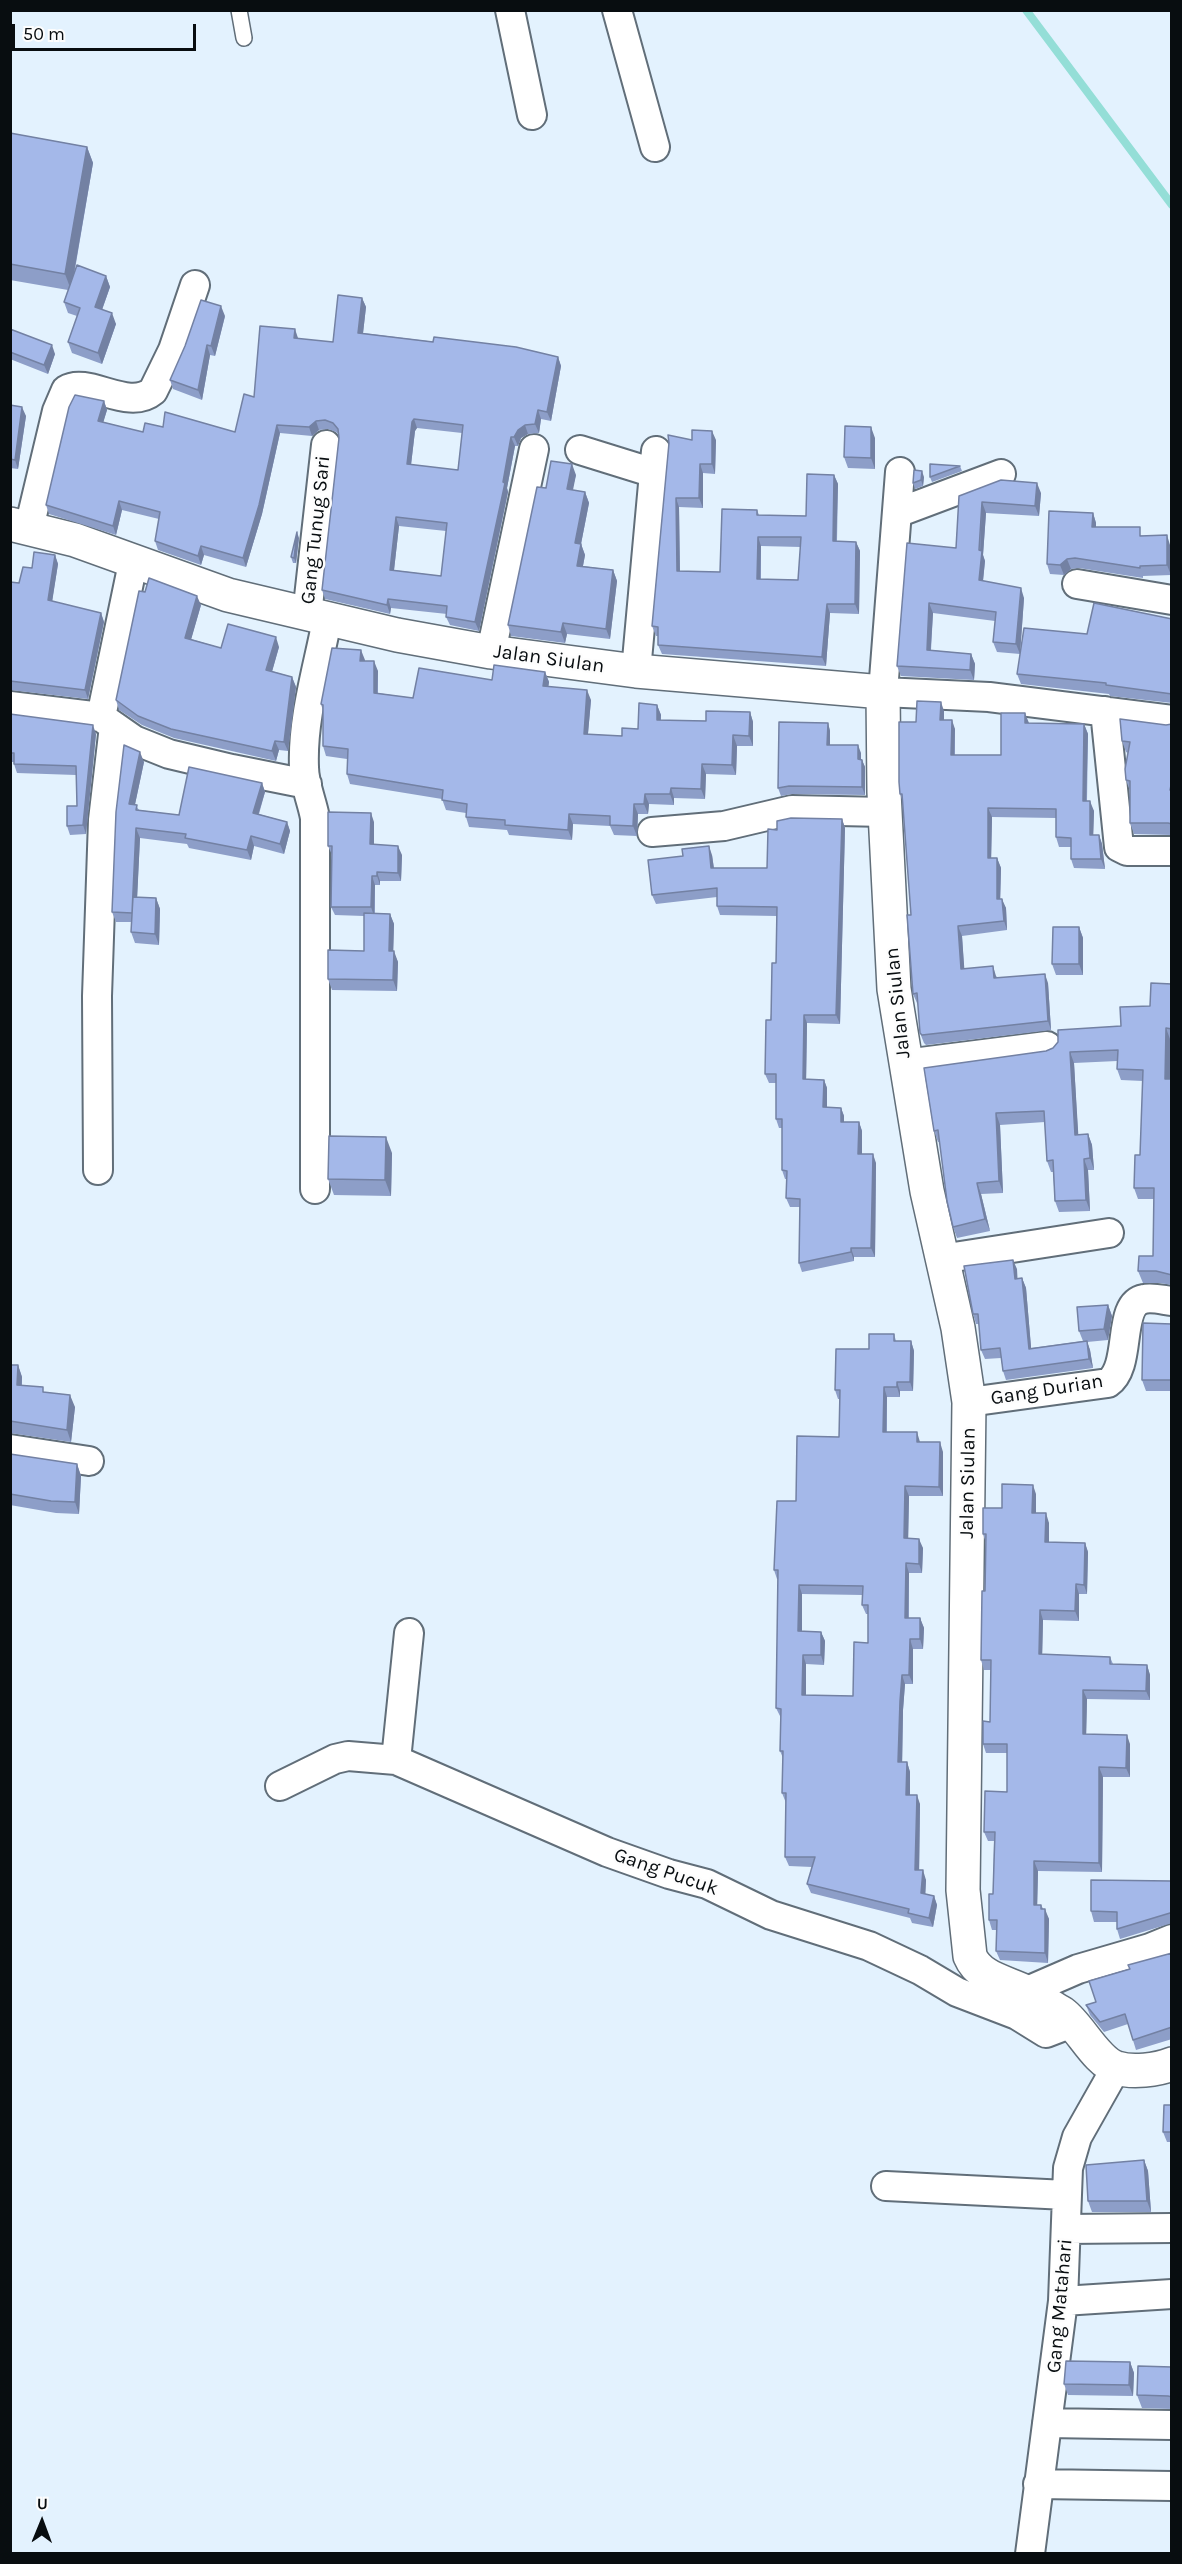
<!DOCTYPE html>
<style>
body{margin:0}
#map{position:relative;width:1182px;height:2564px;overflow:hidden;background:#e3f2fe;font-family:Karla,sans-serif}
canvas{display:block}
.frame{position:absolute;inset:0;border:12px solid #080d10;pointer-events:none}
.north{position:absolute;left:12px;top:2492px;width:60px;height:60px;-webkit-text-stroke:4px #fdfdfd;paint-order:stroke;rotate:1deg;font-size:16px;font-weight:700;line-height:24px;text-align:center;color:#080d10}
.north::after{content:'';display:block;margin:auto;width:21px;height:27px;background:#080d10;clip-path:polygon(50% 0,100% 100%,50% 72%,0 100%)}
.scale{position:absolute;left:12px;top:24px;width:184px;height:27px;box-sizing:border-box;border:3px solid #080d10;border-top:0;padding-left:8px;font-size:18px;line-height:21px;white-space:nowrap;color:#080d10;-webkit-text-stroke:4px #fdfdfd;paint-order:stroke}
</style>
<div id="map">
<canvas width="1182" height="2564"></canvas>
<div class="frame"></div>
<div class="north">U</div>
<div class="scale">50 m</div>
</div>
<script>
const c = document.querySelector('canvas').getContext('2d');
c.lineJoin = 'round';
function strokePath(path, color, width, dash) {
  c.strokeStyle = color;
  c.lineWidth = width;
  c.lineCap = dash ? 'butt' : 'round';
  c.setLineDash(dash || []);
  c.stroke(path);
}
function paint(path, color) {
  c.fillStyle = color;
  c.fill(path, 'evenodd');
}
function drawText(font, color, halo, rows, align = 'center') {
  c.font = font + ' Karla,sans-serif';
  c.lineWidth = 5;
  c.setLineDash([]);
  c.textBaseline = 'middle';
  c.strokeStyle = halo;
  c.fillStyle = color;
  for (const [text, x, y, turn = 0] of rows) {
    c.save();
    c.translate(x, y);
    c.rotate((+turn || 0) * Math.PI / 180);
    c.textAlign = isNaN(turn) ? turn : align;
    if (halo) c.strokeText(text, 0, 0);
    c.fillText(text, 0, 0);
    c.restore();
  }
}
strokePath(new Path2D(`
 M1026,10L1172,205`), '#94ded7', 8);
const service = new Path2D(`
 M239,10L244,38`);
const minor = new Path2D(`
 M510,10L532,115
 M617,10L655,147
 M580,450L654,473
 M900,472L883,692L989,697L1172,720
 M897,513L1001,474
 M29,528L57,411L66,390C88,376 128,412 153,391L173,350L195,285
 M1077,584L1172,600
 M307,615L326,445
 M491,652L534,449
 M636,671L656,451
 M10,706L101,717L134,740L169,754L232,769L307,784
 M1105,711L1119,847L1127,851H1172
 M101,717L133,563
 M652,832L724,826L792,810L885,812
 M905,1064L1047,1046
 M98,1170L97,996L103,820L114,726
 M315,1189V818C312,801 304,784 304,767C302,718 318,668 327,620
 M941,1259L1109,1233
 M969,1402L1108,1383C1133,1366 1116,1304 1144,1299C1152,1297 1163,1300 1172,1301
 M10,1449L89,1461
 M409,1633L396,1760L607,1852L669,1874L707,1884L771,1915L869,1946L920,1970L957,1992L1017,2015L1046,2033L1059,2028L1069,2020
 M280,1786L335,1759L348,1756L396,1760
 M1025,1992L1078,1969L1150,1948L1172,1939
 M886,2186L1066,2195
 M1066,2229L1172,2228
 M1063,2301L1172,2294
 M1047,2423L1172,2425
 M1038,2484L1172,2486
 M1030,2554L1063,2301L1068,2168L1077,2137L1116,2068`);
const tertiary = new Path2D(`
 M10,524L75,540L228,595L397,635L491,652L636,671L883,692L884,792L894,989L927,1191L958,1328L969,1402L963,1890L970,1956C979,1978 1006,1982 1026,1992C1038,1998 1050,2006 1062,2013C1080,2026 1096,2062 1117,2068C1132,2073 1157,2070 1172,2064`);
strokePath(service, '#616e79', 18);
strokePath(minor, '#616e79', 32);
strokePath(tertiary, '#616e79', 36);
strokePath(service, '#fff', 15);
strokePath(minor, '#fff', 28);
strokePath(tertiary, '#fff', 33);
paint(new Path2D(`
 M10,133L87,147L93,163L74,275L106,276L110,287L102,310L116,324L102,364L72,353L68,342L77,316L68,313L64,302L68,290L10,280Z
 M362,298L366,307L363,333L558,357L561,366L551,421L541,419L539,433L528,434L521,438L518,446H515L507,488L508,492L479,631L450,625L446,617L447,614L391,608L390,614L325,599L322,590L339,438V435L336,432L328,429L319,430L312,436L280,433L262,514L246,567L204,555L201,565L158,550L155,541L159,519L122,510L116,535L49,514L46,505L104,401L107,410L103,422L143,432L163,427L235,432L254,397L298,339L333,342ZM417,428L462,433L458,470L411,465L415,431ZM399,526L446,531L441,576L394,570Z
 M225,316L215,356L210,355L202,400L173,389L170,380Z
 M10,329L55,354L48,374L10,359Z
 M10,405L26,416L18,469L10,468Z
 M875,438V469L848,468L844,457Z
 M692,440H716L715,474L703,473V508L679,507L680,571L720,572L757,510L759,515L806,516L834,475L838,484L837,541L856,542L860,551L859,614L830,613L826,666L662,654L658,645V636H656L652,626L669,443ZM761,546L801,547L798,580L761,579Z
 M960,466L962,471L932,482L930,477Z
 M576,475L572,490L585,492L589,503L581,544L585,555L583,566L613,570L617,581L610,639L567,634L565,643L511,636L508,625L546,488Z
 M924,477L923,486L915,489L913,483Z
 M1041,493L1039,516L986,513L983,555L985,561L983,581L1024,598L1020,654L997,652L993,642L995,621L933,613L931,650L971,654L975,664L974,680L901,676L897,666L956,548L959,496Z
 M1093,513L1096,523V527L1143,536L1170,545L1171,575L1143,576V578L1079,568L1071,569L1064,575L1050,574L1047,564Z
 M299,538L296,563H293L291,557Z
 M55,555L58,564L52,601L101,613L104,622L88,699L10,690V582L19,583L32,568Z
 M201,605L191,639L221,648L279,647L272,671L292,677L296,687L288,751L279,750L276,761L174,738L142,725L119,710L116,700Z
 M1172,619V703L1110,696L1109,694L1021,684L1017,674L1087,634Z
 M365,660V661L378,671V693L413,698L492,680L545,672L549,682L548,687L591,700L588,734L622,736L638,729L657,705L661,715V720L706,721L750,712L753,722V746H737L736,775L706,774L705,799L674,798V805L649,804L648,814H638L637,836L614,835L610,826L573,824L572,840L509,835L507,830L469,827L466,817V813L446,810L442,799L350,784L347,774V759L326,756L323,746V711L321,704Z
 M944,711V720L955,729V755H1001L1029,723L1084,724L1088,734L1087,801L1094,811L1093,835H1099L1102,844L1105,869L1074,868L1071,859V847H1059L1056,837V818L992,817L991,858H997L1001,868L1000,899L1006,908L1007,930L962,936L964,968L996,976L997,977L1048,983L1051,1030L926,1045L924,1043L920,1033L918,1003H917L913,994L911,915L903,802L900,794L916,722Z
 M10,714L96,734L86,834L70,835L67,826L77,806L76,775L17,773L14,764V762H10Z
 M828,723L830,731V745L861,753V759L862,760L865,767V795L792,794L781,796L778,788Z
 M1172,724V835L1134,834L1130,823V791L1126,780L1128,753L1126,752L1122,741L1166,725Z
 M124,745L144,762L135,804L139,810L179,815L262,783L265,792L259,814L287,822L290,831L284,854L254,846L251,860L189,848L187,844L140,838L137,897L156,898L160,909L159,945L135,943L131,932V922H116L112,912Z
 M842,819L845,828L840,1024L807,1023L806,1079L824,1080L827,1088V1107L841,1108L844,1116V1122H859L862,1131V1154L876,1163L875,1257H854V1261L802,1272L799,1263L800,1207H790L786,1198L787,1179H785L782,1170V1128H779L776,1119V1083H769L765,1074L776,963L777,916L720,915L717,906V897L656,904L652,895L712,855L714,868H767L777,830Z
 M374,822V845L402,855L401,881H380V885H375V913L390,914L394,924L393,951L398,962L397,991L332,990L328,979L364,951V916L335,915L331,907L332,855L328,846Z
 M1079,927L1083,938V975H1056L1052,964Z
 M1172,984V1039H1170V1079H1172V1285L1160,1283H1143L1138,1271L1153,1256L1154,1199H1138L1134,1188L1140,1155L1143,1081L1121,1080L1117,1069V1061L1074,1063L1078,1135L1088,1134L1092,1145L1094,1170H1088L1090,1211L1059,1212L1055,1201L1053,1172H1051L1047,1161L1045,1122L1000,1125L1003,1193L981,1194L990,1231L957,1238L953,1227L940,1142H938L934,1131L1046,1051L1121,1026L1150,1006Z
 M392,1153L391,1196L334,1195L328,1179Z
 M1017,1269V1278H1022L1026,1288L1031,1348L1083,1341L1079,1331L1108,1305L1112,1316L1108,1340L1087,1342L1090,1350L1093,1368L1006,1380L1003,1371L1001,1358L985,1359L981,1350L979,1324H976L973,1314Z
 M1172,1324V1391H1146L1142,1380Z
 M894,1334L896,1341H911L914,1351L913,1391H900V1397H887V1432L920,1442L943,1452V1496H909L908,1538L923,1548L922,1573H909V1618H920L924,1628L923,1649H913V1684H905L903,1710L902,1762H907L910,1772V1795L920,1804L919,1870L926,1880L925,1894L934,1896L937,1905L933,1927L912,1923L910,1918L811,1893L807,1884L812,1867L789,1866L785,1857L786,1803L782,1793L783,1758L780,1751L781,1718L776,1708L778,1579H777L774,1570L796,1501L839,1437L840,1399H838L835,1390L869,1349ZM802,1594L863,1595L862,1605L866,1614H868V1643L853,1696L806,1695V1664L824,1665L825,1641L821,1632H802Z
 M10,1365H18L22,1377V1386L45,1392L75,1407L71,1442L10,1433Z
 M10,1454L77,1464L81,1476L79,1514L56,1513L10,1505Z
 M1036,1494V1513L1049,1523V1542L1085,1543L1088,1552L1087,1594H1079V1621L1043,1620L1042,1654L1110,1657L1113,1664L1147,1665L1150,1675V1700L1087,1699L1086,1734L1130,1744V1777H1103L1102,1872L1038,1871L1037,1905H1041L1049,1919L1048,1963L1000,1960L996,1951V1930H992L989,1920L993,1894L994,1841H988L984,1832L1007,1792V1753H986L983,1744L990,1722L991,1670H984L981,1660L985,1591L986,1543L983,1534L1002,1508Z
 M1172,1881V1923L1120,1939L1117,1929V1922H1094L1091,1911Z
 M1172,1953V2039L1136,2050L1128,2024L1104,2032L1090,2015L1086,2005L1096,2002L1130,1969Z
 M1172,2105V2142H1167L1163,2132Z
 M1144,2160L1148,2171L1151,2212H1092L1088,2201Z
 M1130,2362L1134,2373L1133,2396L1068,2395L1064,2384Z
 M1172,2367V2409L1142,2408L1137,2395Z`), '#8d9ec8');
paint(new Path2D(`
 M87,147L93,163L71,290L65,274Z
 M106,276L110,287L99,318L95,307Z
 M362,298L366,307L362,342L358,333Z
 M221,306L225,316L215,356L211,346Z
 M112,313L116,324L102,364L98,353Z
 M295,329L298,338L297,347L294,338Z
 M52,345L55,354L48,374L44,365Z
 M207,345L210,355L202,400L198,390Z
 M558,357L561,366L551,421L547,412Z
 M104,401L107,410L101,430L98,421Z
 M22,407L26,416L18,469L15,460Z
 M538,410L541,419L539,433L535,424Z
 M414,419L417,428L415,431L410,473L407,464L412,422Z
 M316,421L319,430L312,436L309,427Z
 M277,425L280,433L262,514L246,567L243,558Z
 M525,425L528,434L521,438L518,446L514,437L518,430Z
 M871,427L875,438V469L871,458Z
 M712,431L716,440L715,474L712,464Z
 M511,437L515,446L507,488L508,492L479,631L475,622Z
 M572,464L576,475L571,500L567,489Z
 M700,464L703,473V508L699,498Z
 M922,471L924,477L923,486L921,480Z
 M834,475L838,484L836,551L833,541Z
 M1037,483L1041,493L1039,516L1035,506Z
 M585,492L589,503L579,554L575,543Z
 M676,498L679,507L680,580L677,571Z
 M119,501L122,510L116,535L113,526Z
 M982,502L986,513L983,555L985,561L982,590L979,580Z
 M1093,513L1096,523V537L1092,527Z
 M396,517L399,526L393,579L390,570Z
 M297,532L299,538L296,563L294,558Z
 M1167,535L1170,545L1171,575L1167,565Z
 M758,537L761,546L760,588L757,579Z
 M856,542L860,551L859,614L855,604Z
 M581,544L585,555L581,576L577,566Z
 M201,546L204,555L201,565L198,556Z
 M55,555L58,564L51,609L48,600Z
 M1067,559L1071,569L1064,575L1060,565Z
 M613,570L617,581L610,639L606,629Z
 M1021,588L1024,598L1020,654L1016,644Z
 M197,596L201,605L189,647L185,638Z
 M388,599L391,608L390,614L387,605Z
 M929,603L933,613L930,660L927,650Z
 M827,604L830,613L826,666L822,657Z
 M101,613L104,622L88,699L85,690Z
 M563,623L567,634L565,643L561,632Z
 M276,637L279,647L270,679L266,670Z
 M361,650L365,660L364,672L360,661Z
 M971,654L975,664L974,680L970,670Z
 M374,661L378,671L377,703L374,693Z
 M545,672L549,682L547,697L543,686Z
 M292,677L296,687L288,751L284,742Z
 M587,690L591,700L587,744L584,734Z
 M941,702L944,711V729L940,720Z
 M657,705L661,715L660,730L657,720Z
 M750,712L753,722V746L749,736Z
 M1025,713L1029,723H1025Z
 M952,720L955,729L954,764L951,755Z
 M828,723L830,731V752L827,745Z
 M1084,724L1088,734L1086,811L1083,801Z
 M93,725L96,734L86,834L83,825Z
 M733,735L737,746L736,775L732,765Z
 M275,741L279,750L276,761L272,751Z
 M858,745L861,753V767L858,759Z
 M140,752L144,762L133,814L129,804Z
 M862,760L865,767V795L862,787Z
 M702,764L706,774L705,799L701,789Z
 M262,783L265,792L256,822L253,813Z
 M671,788L674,798V805L670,794Z
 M645,794L649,804L648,814L644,804Z
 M1090,801L1094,811L1093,844L1090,835Z
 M634,804L638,814L637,836L633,826Z
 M988,808L992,817L991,867L988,858Z
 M371,813L374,822V853L370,844Z
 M569,814L573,824L572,840L568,830Z
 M842,819L845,828L840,1024L836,1015Z
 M287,822L290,831L284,854L280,844Z
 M136,828L140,838L136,922L132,913Z
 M1099,835L1102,844L1105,869L1101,859Z
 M251,836L254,846L251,860L247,850Z
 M398,846L402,855L401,881L398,873Z
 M709,846L712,855L715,877L711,868Z
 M997,858L1001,868L1000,909L997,899Z
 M377,872L380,881V885L377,876Z
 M372,876L375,885L374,916L371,907Z
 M156,898L160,909L159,945L155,934Z
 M1002,899L1006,908L1007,930L1004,921Z
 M390,914L394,924L393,962L389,951Z
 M958,926L962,936L965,978L961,969Z
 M1079,927L1083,938V975L1079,964Z
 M394,951L398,962L397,991L393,980Z
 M993,966L996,976L997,987L994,978Z
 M1045,974L1048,983L1051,1030L1048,1021Z
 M804,1015L807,1023L806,1088L803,1079Z
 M1166,1028L1170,1039V1090L1165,1079Z
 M1070,1052L1074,1063L1079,1146L1075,1135Z
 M824,1080L827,1088V1116L823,1107Z
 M841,1108L844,1116V1131L841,1122Z
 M996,1113L1000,1125L1003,1193L999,1181Z
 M859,1122L862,1131V1163L858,1154Z
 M1088,1134L1092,1145L1094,1170L1090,1158Z
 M386,1137L392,1153L391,1196L385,1180Z
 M873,1154L876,1163L875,1257L871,1248Z
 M1084,1159L1088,1170L1090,1211L1086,1200Z
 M977,1183L981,1194L990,1231L985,1219Z
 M851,1248L854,1257V1261L851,1252Z
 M1013,1260L1017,1269L1018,1288L1015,1279Z
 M1022,1278L1026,1288L1032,1358L1029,1349Z
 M1108,1305L1112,1316L1108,1340L1104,1329Z
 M911,1341L914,1351L913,1391L910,1382Z
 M1087,1341L1090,1350L1093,1368L1089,1359Z
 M18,1365L22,1377L21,1397L17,1385Z
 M897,1382L900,1391V1397L897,1387Z
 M884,1387L887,1397L886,1441L883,1432Z
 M70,1395L75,1407L71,1442L67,1430Z
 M917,1432L920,1442H917Z
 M940,1442L943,1452V1496L939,1487Z
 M77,1464L81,1476L79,1514L75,1502Z
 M1033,1485L1036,1494V1522L1032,1513Z
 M905,1486L909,1496L908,1548L904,1538Z
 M1046,1513L1049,1523V1552L1045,1542Z
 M919,1539L923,1548L922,1573L919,1564Z
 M1085,1543L1088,1552L1087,1594L1084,1585Z
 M906,1563L909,1573L908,1628L905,1618Z
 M1076,1584L1079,1594V1621L1075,1611Z
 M799,1585L802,1594V1641L798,1631Z
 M1040,1610L1043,1620L1042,1664L1039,1654Z
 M920,1618L924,1628L923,1649L920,1639Z
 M821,1632L825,1641L824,1665L821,1655Z
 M910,1639L913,1649V1684L909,1675Z
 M803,1655L806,1664V1705L802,1695Z
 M1147,1665L1150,1675V1700L1146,1691Z
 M902,1675L905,1684L903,1710L902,1772L898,1762L900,1701Z
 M1083,1690L1087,1699L1086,1743L1083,1734Z
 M1127,1735L1130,1744V1777L1126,1768Z
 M907,1762L910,1772V1804L906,1795Z
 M1099,1767L1103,1777L1102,1872L1099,1863Z
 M917,1795L920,1804L919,1879L915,1870Z
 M1034,1861L1038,1871L1037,1915L1034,1905Z
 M923,1870L926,1880L925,1903L921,1893Z
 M934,1896L937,1905L933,1927L929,1918Z
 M1045,1909L1049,1919L1048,1963L1045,1953Z
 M1144,2160L1148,2171L1151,2212L1147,2201Z
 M1130,2362L1134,2373L1133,2396L1129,2385Z`), '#7381a3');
const building = new Path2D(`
 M10,133L87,147L65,274L10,264Z
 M77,265L106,276L95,307L112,313L98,353L68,342L80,308L64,302Z
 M338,295L362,298L358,333L433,342L434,337L516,347L558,357L547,412L538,410L535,424L525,425L518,430L514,437H511L503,482L505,483L475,622L446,617L447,606L388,599L387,605L322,590L339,438L338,429L333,423L325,420L316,421L309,427L277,425L259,505L243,558L201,546L198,556L155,541L160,512L119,501L113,526L46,505L69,407L75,395L104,401L98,421L143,432L145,423L163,427L165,412L235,432L244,394L254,397L260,326L295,329L294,338L333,342ZM414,419L463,425L458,470L407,464L412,422ZM396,517L447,523L441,576L390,570Z
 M201,300L221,306L211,346L207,345L198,390L170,380L185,346Z
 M10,329L52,345L44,365L10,352Z
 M10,405L22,407L15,460L10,459Z
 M845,426L871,427V458L844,457Z
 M692,430L712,431V464H700L699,498H676L677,571L720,572L722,509L757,510V515L806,516L807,474L834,475L833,541L856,542L855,604H827L822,657L658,645V627L652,626L669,443L668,435L692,440ZM758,537H801L798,580L757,579Z
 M551,461L572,464L567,489L585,492L575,543L581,544L577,566L613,570L606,629L563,623L561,632L508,625L537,487L546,488Z
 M930,464L960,466L930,477Z
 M914,470L922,471L921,480L913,483Z
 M1001,480L1037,483L1035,506L982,502L979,550L982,551L979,580L1021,588L1016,644L993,642L996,612L929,603L927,650L971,654L970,670L897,666L907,543L956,548L959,496Z
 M1049,511L1093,513L1092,527H1140V536L1167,535V565L1140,566V568L1075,558L1067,559L1060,565L1047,564Z
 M297,532L294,558L291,557Z
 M34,552L55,555L48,600L101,613L85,690L10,681V582L19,583L23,567L32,568Z
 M149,578L197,596L185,638L221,648L228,624L276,637L266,670L292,677L284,742L275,741L272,751L171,729L138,716L116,700L139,591L145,592Z
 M1094,603L1172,619V694L1106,685V683L1017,674L1024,628L1087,634Z
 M332,648L361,650L360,661H374V693L413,698L419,668L492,680L494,665L545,672L543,686L587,690L584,734L622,736V728L638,729L639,703L657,705V720L706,721V711L750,712L749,736L733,735L732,765L702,764L701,789L671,788L670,794H645L644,804H634L633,826L610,825V816L569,814L568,830L505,825V820L466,817L467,804L442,800L443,790L347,774L348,749L323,746V705L321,704Z
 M917,701L941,702L940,720H952L951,755H1001V713H1025V723L1084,724L1083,801H1090V835H1099L1101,859H1071V838L1056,837V809L988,808V858H997V899H1002L1004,921L958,926L961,969L993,966L994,978L1045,974L1048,1021L922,1035L920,1033L917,993L913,994L907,915H911L902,794H900L899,782V722H916Z
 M10,714L93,725L83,825L67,826V806H77L76,766L14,764V753H10Z
 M1120,719L1166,725L1172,724V781L1170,790L1172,791V824L1168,823H1130V781L1126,780L1125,769L1130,742L1122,741Z
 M779,722L828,723L827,745H858V759L862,760V787L789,786L778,788Z
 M124,745L140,752L129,804L137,805L136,810L179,815L189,767L262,783L253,813L287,822L280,844L251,836L247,850L185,838L186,834L136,828L132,913L112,912L116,812Z
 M328,812L371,813L370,844L398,846V873L377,872V876H372L371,907H331L332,846H328Z
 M791,818L842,819L836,1015H804L803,1079L824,1080L823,1107L841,1108V1122H859L858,1154H873L871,1248H851V1252L799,1263L800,1199L786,1198L787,1171L782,1170V1119H776V1074H765L766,1020H771L772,963H776L777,907L717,906V888L652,895L648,860L683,856L682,849L709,846L711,868H767L768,829L777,830V821Z
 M133,897L156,898L155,934L131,932Z
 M364,913L390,914L389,951H394L393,980L328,979V950L364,951Z
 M1053,927H1079V964H1052Z
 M1151,983L1172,984V1029L1166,1028L1165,1079H1172V1275L1156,1271H1138L1139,1256H1153L1154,1188H1134L1135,1155H1140L1143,1070L1117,1069L1118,1050L1070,1052L1075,1135L1088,1134L1090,1158L1084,1159L1086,1200L1055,1201L1053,1160L1047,1161L1044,1111L996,1113L999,1181L977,1183L985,1219L953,1227L947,1201L938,1130L934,1131L924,1068L1046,1051L1053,1048L1058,1042V1030L1121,1026L1120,1007L1150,1006Z
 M329,1136L386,1137L385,1180L328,1179Z
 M1013,1260L1015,1279L1022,1278L1029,1349L1087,1341L1089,1359L1003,1371L1000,1348L981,1350L978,1314H973L964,1266Z
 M1108,1305L1104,1329L1079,1331L1077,1307Z
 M1143,1323L1172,1324V1380H1142Z
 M869,1334H894V1341H911L910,1382H897V1387H884L883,1432H917V1442H940L939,1487L905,1486L904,1538L919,1539V1564L906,1563L905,1618H920V1639H910L909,1675H902L900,1701L898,1762H907L906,1795H917L915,1870H923L921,1893L934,1896L929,1918L908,1913L909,1909L807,1884L815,1857H785L786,1793H782L783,1751H780L781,1709L776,1708L778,1570H774L777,1501H796L797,1436L839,1437L840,1390H835L836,1349H869ZM799,1585L863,1586L862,1605H868V1643L854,1642L853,1696L802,1695L803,1655H821V1632L798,1631Z
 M10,1365H18L17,1385L43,1387V1392L70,1395L67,1430L10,1421Z
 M10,1454L77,1464L75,1502L51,1501L10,1494Z
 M1002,1484L1033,1485L1032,1513H1046L1045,1542L1085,1543L1084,1585L1076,1584L1075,1611L1040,1610L1039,1654L1110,1657V1664L1147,1665L1146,1691L1083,1690V1734L1127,1735L1126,1768L1099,1767V1863L1034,1861V1905H1041V1909H1045V1953L996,1951L997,1920H989V1894H993L995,1832H984L985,1791L1007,1792V1744H983V1721L990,1722L991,1660H981L982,1591H985L986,1534H983V1508H1002Z
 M1091,1880L1172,1881V1913H1170L1117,1929V1912L1091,1911Z
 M1172,1953V2027L1133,2040L1125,2014L1100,2022L1086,2005L1096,2002L1089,1981L1130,1969L1128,1965Z
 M1164,2105H1172V2132H1163Z
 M1144,2160L1147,2201H1088L1086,2165Z
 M1066,2361L1130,2362L1129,2385L1064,2384Z
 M1138,2366L1172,2367V2397L1168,2396L1137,2395Z`);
paint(building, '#a4b8e9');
strokePath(building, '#7381a3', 1.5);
drawText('20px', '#080d10', '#fdfdfd', [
 ["Gang Tunug Sari",316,530,-84],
 ["Jalan Siulan",549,659,8],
 ["Jalan Siulan",898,1003,-96],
 ["Gang Durian",1047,1390,-9],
 ["Jalan Siulan",968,1483,-89],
 ["Gang Pucuk",666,1872,19],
 ["Gang Matahari",1060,2306,-85]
]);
</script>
